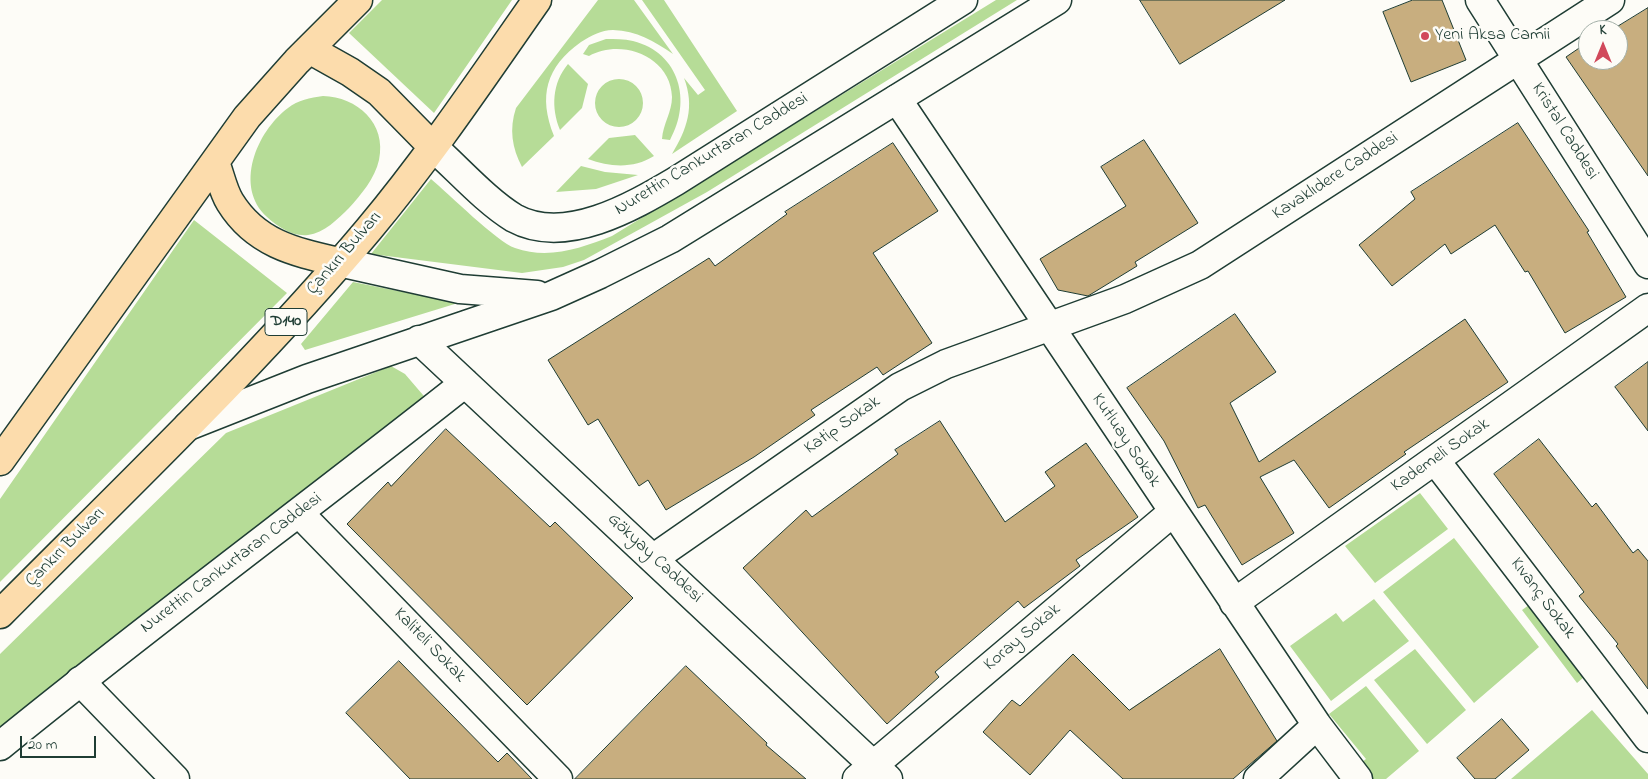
<!DOCTYPE html>
<meta charset="utf-8">
<style>
body{margin:0}
#map{position:relative;width:1648px;height:779px;overflow:hidden;background:#fdfcf7;font-family:"Indie Flower",sans-serif}
canvas{display:block}
.north{position:absolute;left:1578px;top:20px;width:50px;height:50px;box-sizing:border-box;background:#fdfcf7;border:1px solid #a4b0a9;border-radius:50%;rotate:0deg;font-size:14px;font-weight:700;line-height:20px;text-align:center;color:#1f3d34}
.north::after{content:'';display:block;margin:auto;width:18px;height:22px;background:#d1495b;clip-path:polygon(50% 0,100% 100%,50% 72%,0 100%)}
.scale{position:absolute;left:20px;top:736px;width:76px;height:22px;box-sizing:border-box;border:2px solid #1f3d34;border-top:0;padding-left:6px;font-size:15px;line-height:18px;white-space:nowrap;color:#1f3d34;-webkit-text-stroke:4px #fdfcf7;paint-order:stroke}
</style>
<div id="map">
<canvas width="1648" height="779"></canvas>
<div class="north">K</div>
<div class="scale">20 m</div>
</div>
<script>
const c = document.querySelector('canvas').getContext('2d');
c.lineJoin = 'round';
function paint(path, color) {
  c.fillStyle = color;
  c.fill(path, 'evenodd');
}
function strokePath(path, color, width, dash) {
  c.strokeStyle = color;
  c.lineWidth = width;
  c.lineCap = dash ? 'butt' : 'round';
  c.setLineDash(dash || []);
  c.stroke(path);
}
function drawText(font, color, halo, rows, align = 'center') {
  c.font = font + ' "Indie Flower",sans-serif';
  c.lineWidth = 5;
  c.setLineDash([]);
  c.textBaseline = 'middle';
  c.strokeStyle = halo;
  c.fillStyle = color;
  for (const [text, x, y, turn = 0] of rows) {
    c.save();
    c.translate(x, y);
    c.rotate((+turn || 0) * Math.PI / 180);
    c.textAlign = isNaN(turn) ? turn : align;
    if (halo) c.strokeText(text, 0, 0);
    c.fillText(text, 0, 0);
    c.restore();
  }
}
paint(new Path2D(`
 M382,0H512L434,113L349,33Z
 M598,0H634L673,54C654,41 637,31 613,30C601,30 591,36 581,42C546,67 538,96 554,136L522,167C512,148 509,129 516,108Z
 M642,0H664L737,111L672,154C687,129 695,107 684,78L698,95L705,90Z
 M996,0H1017L707,192L584,260L563,267L522,273L371,254L431,179C449,194 497,242 515,248C549,260 581,248 612,236Z
 M606,39C615,39 624,39 633,41C680,53 692,101 670,140L662,139C663,124 672,112 672,97C671,56 621,38 589,56L583,54L589,45Z
 M568,64L588,84L582,108L560,130C551,108 552,83 568,64Z
 M595 103a24 24 0 1 1 48 0a24 24 0 1 1-48 0Z
 M323,96C357,97 387,123 379,160C375,178 361,195 349,208C338,219 324,233 308,235C293,237 278,227 267,217C234,187 256,132 288,108C298,100 310,98 323,96Z
 M635,135L654,156C633,169 610,167 588,159L609,138Z
 M581,166L605,172L638,175L596,189L556,192Z
 M194,220L287,293L0,582V499Z
 M353,282L458,303L305,350L301,344Z
 M391,366L405,374L429,402L0,728V654L226,433Z
 M1420,493L1448,529L1375,583L1345,546Z
 M1454,538L1539,647L1474,703L1383,592Z
 M1374,599L1409,641L1331,701L1290,646L1336,613L1343,622Z
 M1529,605L1584,677L1577,683L1522,610Z
 M1415,649L1466,710L1427,744L1374,680Z
 M1366,686L1419,751L1386,779H1372L1358,765L1366,759L1329,714Z
 M1592,710L1648,774V779H1511Z`), '#b6dc97');
const building = new Path2D(`
 M1140,0H1285L1180,64Z
 M1413,0H1442L1466,60L1411,82L1383,12Z
 M1648,8V176L1566,57L1588,42V60H1618V30H1612Z
 M1518,123L1589,231L1587,232L1626,297L1565,333L1528,271L1525,272L1495,225L1451,254L1445,244L1392,286L1359,245L1415,199L1411,192Z
 M1144,140L1198,223L1135,262L1137,266L1088,296L1058,290L1040,259L1126,206L1101,167Z
 M893,143L938,211L873,253L932,343L883,375L877,367L811,410L815,415L754,457L666,510L648,480L639,486L598,419L588,425L548,360L709,258L715,266L787,214L785,212Z
 M1235,314L1276,372L1230,403L1259,462L1465,319L1508,382L1404,452L1406,454L1329,508L1294,460L1260,477L1294,533L1242,565L1205,505L1198,508L1164,441L1127,388Z
 M1648,362V431L1615,387Z
 M940,421L1005,522L1055,486L1045,472L1086,443L1138,517L1076,560L1080,566L1024,608L1018,601L935,672L939,677L887,724L743,568L806,510L812,517L898,454L895,450Z
 M446,429L550,527L555,522L633,598L527,705L347,524L388,482L391,486Z
 M1539,439L1592,507L1596,503L1633,553L1638,549L1648,561V689L1616,646L1618,644L1579,596L1584,592L1494,474Z
 M1220,649L1277,741L1233,779H1123L1070,730L1030,775L983,732L1012,700L1020,706L1073,654L1129,710Z
 M399,661L498,762L507,753L532,779H410L346,713Z
 M686,666L767,743L766,745L806,779H575Z
 M1502,719L1529,750L1495,779H1475L1457,758Z`);
paint(building, '#c8ae7f');
strokePath(building, '#1f3d34', 1);
const street = new Path2D(`
 M897,99L1317,725L1358,779
 M1435,460L1648,738
 M300,514L558,779
 M1234,603L1648,308
 M80,681L175,779
 M857,779L1173,512
 M1258,779L1317,725`);
const secondary = new Path2D(`
 M1480,0L1648,264
 M433,147C458,169 486,201 514,218C565,246 632,207 676,181L963,0
 M339,262L460,289L537,295
 M419,340L888,779
 M188,426L307,379L551,296L600,274L670,239L1057,0
 M654,558L900,387L946,364L1125,299L1200,265L1610,0
 M0,746C152,622 311,505 465,383`);
const highway = new Path2D(`
 M309,49L350,72L379,92L433,147
 M215,162C220,175 223,191 230,202C256,244 295,252 339,262
 M0,461L247,117L297,61L358,0
 M0,614C125,488 255,365 369,229C430,156 483,77 537,0`);
strokePath(street, '#1f3d34', 31);
strokePath(secondary, '#1f3d34', 31);
strokePath(highway, '#1f3d34', 31);
strokePath(street, '#fdfcf7', 28);
strokePath(secondary, '#fdfcf7', 28);
strokePath(highway, '#fcdcac', 28);
for (const [x, y, r, color] of [
 [1425,36,5,"#d1495b"]
]) {
  const dot = new Path2D();
  dot.arc(x, y, r, 0, 2 * Math.PI);
  c.fillStyle = color;
  c.fill(dot);
  strokePath(dot, '#fdfcf7', 2);
}
for (const [x, y, w] of [
 [286,322,42]
]) {
  const box = new Path2D();
  box.roundRect(x - w / 2, y - 13.5, w, 27, 4);
  c.fillStyle = '#fdfcf7';
  c.fill(box);
  strokePath(box, '#1f3d34', 1);
}
drawText('bold 16px', '#1f3d34', null, [
 ["D140",286,322]
]);
drawText('18px', '#1f3d34', '#fdfcf7', [
 ["Yeni Aksa Camii",1435,36]
], 'left');
drawText('18px', '#1f3d34', '#fdfcf7', [
 ["Kristal Caddesi",1564,132,58],
 ["Nurettin Cankurtaran Caddesi",712,155,-31],
 ["Kavaklıdere Caddesi",1336,177,-33],
 ["Çankırı Bulvarı",345,254,-49],
 ["Katip Sokak",843,426,-35],
 ["Kutluay Sokak",1125,441,56],
 ["Kademeli Sokak",1441,456,-35],
 ["Çankırı Bulvarı",66,548,-45],
 ["Gökyay Caddesi",654,559,43],
 ["Nurettin Cankurtaran Caddesi",232,564,-37],
 ["Kıvanç Sokak",1542,599,53],
 ["Koray Sokak",1023,638,-40],
 ["Kaliteli Sokak",429,646,46]
]);
</script>
